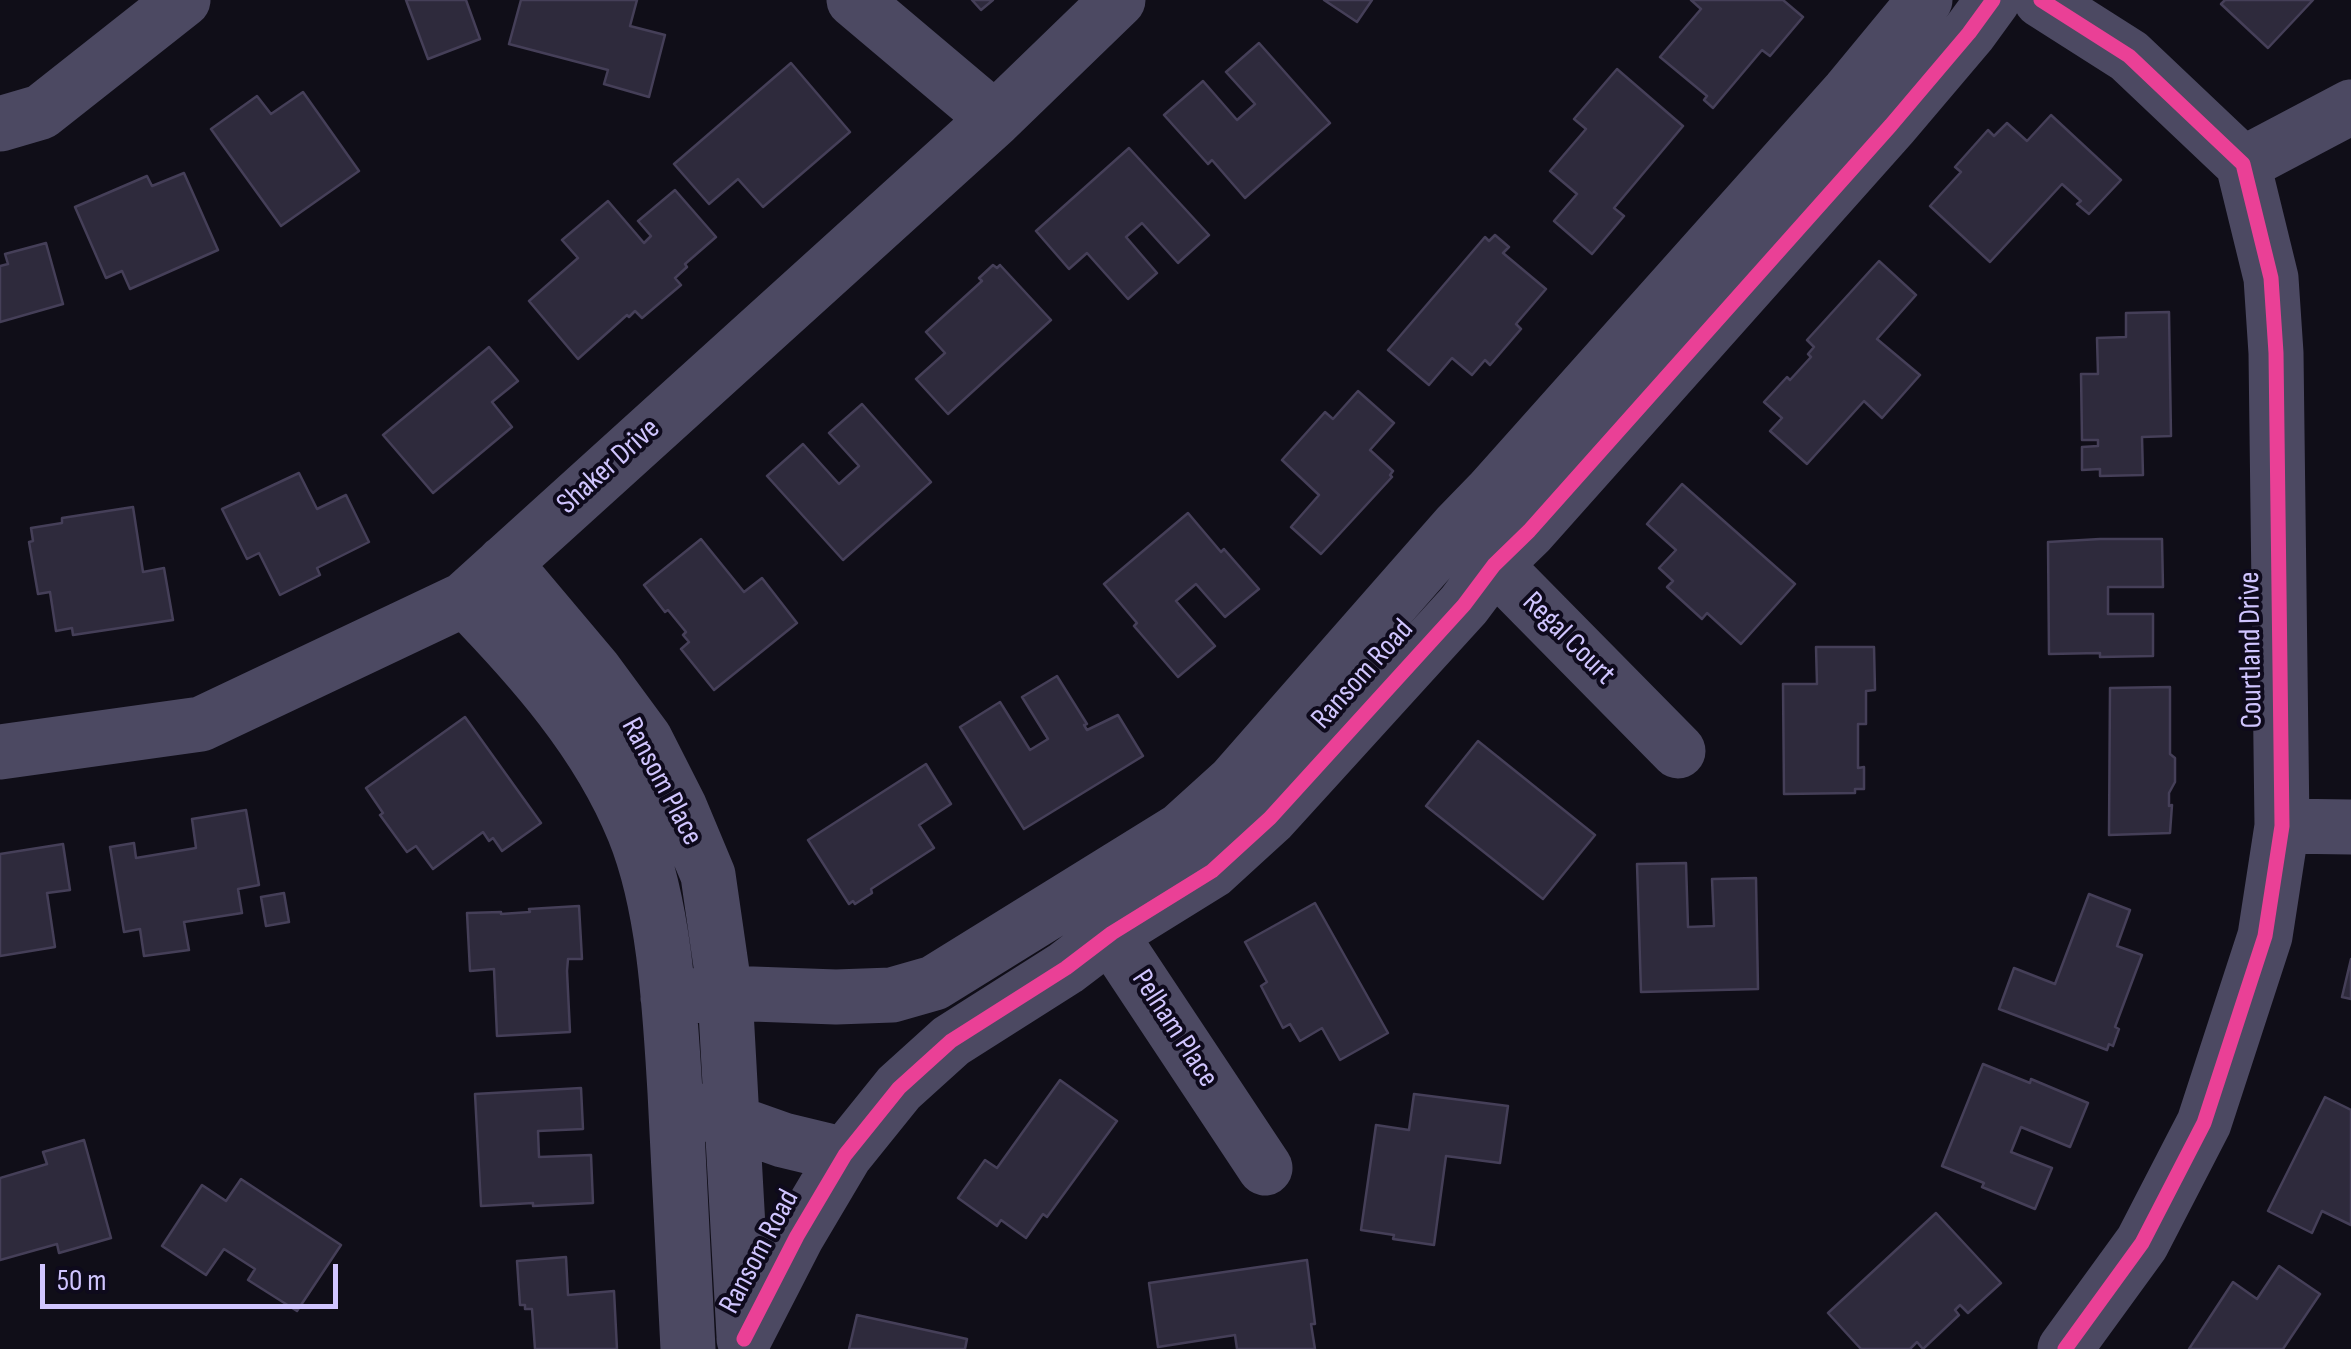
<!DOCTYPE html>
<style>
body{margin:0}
#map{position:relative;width:2351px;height:1349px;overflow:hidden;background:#100e18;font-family:"Sofia Sans Condensed",sans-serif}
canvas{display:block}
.scale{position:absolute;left:40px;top:1264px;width:298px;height:45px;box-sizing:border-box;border:5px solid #d0c5ff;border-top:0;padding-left:12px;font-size:30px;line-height:35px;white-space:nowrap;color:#d0c5ff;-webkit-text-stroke:8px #0e0a1c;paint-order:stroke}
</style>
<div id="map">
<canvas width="2351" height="1349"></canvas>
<div class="scale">50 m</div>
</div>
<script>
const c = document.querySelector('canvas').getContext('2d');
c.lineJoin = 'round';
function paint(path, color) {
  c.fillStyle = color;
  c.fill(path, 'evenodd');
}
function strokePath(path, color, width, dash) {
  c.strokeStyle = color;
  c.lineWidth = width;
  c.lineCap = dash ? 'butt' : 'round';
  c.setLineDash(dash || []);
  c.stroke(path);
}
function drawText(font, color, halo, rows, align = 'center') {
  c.font = font + ' "Sofia Sans Condensed",sans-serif';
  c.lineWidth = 8;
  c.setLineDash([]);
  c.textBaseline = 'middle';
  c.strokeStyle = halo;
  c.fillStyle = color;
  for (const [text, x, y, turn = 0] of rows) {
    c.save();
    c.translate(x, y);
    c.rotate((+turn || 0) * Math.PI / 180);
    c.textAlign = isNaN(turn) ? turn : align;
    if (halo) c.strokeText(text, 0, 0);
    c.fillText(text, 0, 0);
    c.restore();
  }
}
const building = new Path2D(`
 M406,0H466L480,39L428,59Z
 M521,0H637L630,26L665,35L649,97L604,84L608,70L509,44Z
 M972,0H993L981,10Z
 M1324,0H1372L1357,22Z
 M1691,0H1783L1803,17L1770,56L1762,50L1713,108L1704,100L1707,96L1660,57L1701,9Z
 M2225,0H2313L2268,48L2221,4Z
 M1259,43L1330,123L1245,198L1212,160L1208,164L1164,115L1203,81L1237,120L1255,104L1226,72Z
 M791,63L850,132L763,207L738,179L709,204L674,164Z
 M1617,69L1683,126L1614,208L1624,216L1592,254L1554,221L1577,194L1550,171L1586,129L1574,119Z
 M303,92L359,171L281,226L211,129L257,96L271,114Z
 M2051,115L2121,180L2089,214L2077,204L2081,201L2062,184L1990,262L1930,206L1961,172L1955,167L1988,130L1994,136L2007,123L2027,141Z
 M1129,148L1209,235L1178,263L1142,223L1126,237L1157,273L1128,299L1087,253L1069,269L1036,231Z
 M184,173L218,250L130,289L122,271L106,278L75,207L147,176L152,186Z
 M675,190L716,237L685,264L687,267L675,278L681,285L642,318L635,311L629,317L627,315L578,359L529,301L578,258L562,240L608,201L644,243L651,236L638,221Z
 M1495,235L1509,247L1503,253L1546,289L1516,324L1521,329L1490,365L1485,360L1472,375L1452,358L1429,385L1388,350L1485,237L1489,241Z
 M46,243L63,304L0,322V266L8,264L5,254Z
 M1879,261L1916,295L1877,339L1920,375L1882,418L1864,401L1807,464L1770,431L1782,418L1764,402L1787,377L1790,380L1811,357L1808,354L1814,347L1807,340Z
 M993,265L997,268L1000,265L1051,320L948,414L916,379L945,353L926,332L982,281L979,278Z
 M2169,312L2171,436L2142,437L2143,475L2100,476V469L2082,470V447L2098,446V440H2082L2081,374H2098L2097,338L2126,337V313Z
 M489,347L518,381L492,402L512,427L433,493L383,435Z
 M1358,391L1394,423L1370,450L1393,471L1390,475L1392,477L1321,554L1291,527L1319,495L1282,460L1325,412L1333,419Z
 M862,404L931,482L843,560L767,476L803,444L839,484L859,466L829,433Z
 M299,473L317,509L346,495L369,542L317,568L320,575L280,595L259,553L247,559L222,509Z
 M1682,484L1795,584L1741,644L1707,613L1702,619L1667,587L1673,581L1659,568L1676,550L1647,524Z
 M133,507L143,572L164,568L173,620L73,635L72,628L56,631L50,592L38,594L29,542L33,541L31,528L62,523V518Z
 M1188,513L1221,552L1224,549L1259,589L1225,617L1196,584L1176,601L1215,646L1178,677L1134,626L1137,623L1104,584Z
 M701,539L744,592L762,578L797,623L714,690L681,649L689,642L683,635L686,632L668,610L665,612L644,585Z
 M2100,539H2162L2163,587H2108V614H2153V656L2100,657V653L2049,654L2048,542Z
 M1816,647H1874L1875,690L1866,691V724H1858V768L1864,767V789H1855V793L1784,794L1783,684H1817Z
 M1057,676L1087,724L1084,725L1087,730L1118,715L1143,756L1024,829L960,727L1000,702L1030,750L1048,739L1022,697Z
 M2170,687V754L2175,758V782L2169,793V806L2172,805L2170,833L2109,835L2110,688Z
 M465,717L541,823L502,851L493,838L489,841L483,832L433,869L416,846L407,852L380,815L383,813L366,788Z
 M1478,741L1595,835L1543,899L1426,806Z
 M926,764L951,804L919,825L934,848L871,889L872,893L855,904L853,901L849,904L808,840Z
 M246,810L259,885L238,889L242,913L184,922L189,950L144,956L140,929L124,932L110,847L134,843L136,858L196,848L192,819Z
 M63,844L70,890L47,893L55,947L0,956V854Z
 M1686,863L1688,927L1714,926L1712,879L1756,878L1758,989L1641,992L1637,864Z
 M284,893L289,922L266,926L261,897Z
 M2089,894L2130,910L2117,946L2142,955L2115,1027L2119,1029L2113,1046L2109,1044L2107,1050L1999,1009L2014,968L2055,984Z
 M1315,903L1388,1033L1340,1060L1322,1028L1300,1041L1290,1024L1283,1028L1261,986L1267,982L1245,942Z
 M579,906L582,959H568L567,971L570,1032L497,1036L494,969L470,971L467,913L501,912V914L530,912L529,909Z
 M2351,959V999L2342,997Z
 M1983,1064L2030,1083L2031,1079L2088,1103L2070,1147L2021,1127L2011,1152L2052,1168L2035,1209L1982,1187L1984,1183L1942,1166Z
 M1060,1080L1117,1121L1047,1217L1043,1214L1026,1238L1001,1220L997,1226L958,1198L985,1160L997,1168Z
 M581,1088L583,1129L538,1131L539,1157L591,1155L593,1203L533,1206V1203L481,1206L475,1094Z
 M1414,1094L1508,1106L1500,1163L1446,1156L1434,1245L1393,1239L1394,1235L1361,1230L1376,1125L1409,1130Z
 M2325,1097L2351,1110V1225L2322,1211L2312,1233L2268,1211Z
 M84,1140L111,1238L59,1253L57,1244L0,1260V1178L47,1164L43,1152Z
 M241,1179L341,1245L297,1311L248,1280L255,1269L224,1249L206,1275L162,1246L202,1185L226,1201Z
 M1936,1213L2001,1283L1968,1313L1960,1305L1955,1310L1959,1315L1923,1349L1917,1342L1910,1349H1861L1828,1313Z
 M566,1257L568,1295L614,1291L617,1349H535L532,1309H525V1305H520L517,1261Z
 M1307,1260L1315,1324H1311L1315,1349H1237L1235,1335L1158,1347L1149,1283Z
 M2279,1266L2320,1294L2283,1349H2189L2233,1282L2257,1299Z
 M857,1315L967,1339L965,1349H849Z`);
paint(building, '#2e2a3c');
strokePath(building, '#453f58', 2.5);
strokePath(new Path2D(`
 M854,0L995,119
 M2041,0L2129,56L2243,164L2271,278L2276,353L2282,826L2265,936L2204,1123L2142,1243L2065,1349
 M0,124L41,112L183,0
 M2243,164L2351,107
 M1470,540L1678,751
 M504,563L595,671L645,739L680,808L708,875L725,993L744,1336
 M465,599C531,667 598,742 634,831C665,907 670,1010 675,1092C680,1177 684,1263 688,1349
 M0,752L201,724L465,599L995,119L1118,0
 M2282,826L2351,827
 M1090,904L1265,1168
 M668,998L725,993L836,997L892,995L934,983L1181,830L1234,782L1458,527L1490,494L1849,92L1925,0
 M701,1111L783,1140L845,1155
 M744,1339L797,1236L845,1155L899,1088L951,1041L1066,968L1112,933L1212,871L1270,818L1464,605L1494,565L1529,531L1891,125L1969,33L1993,0`), '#4c4962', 55);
strokePath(new Path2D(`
 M2041,0L2129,56L2243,164L2271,278L2276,353L2282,826L2265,936L2204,1123L2142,1243L2065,1349
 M744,1339L797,1236L845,1155L899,1088L951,1041L1066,968L1112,933L1212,871L1270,818L1464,605L1494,565L1529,531L1891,125L1969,33L1993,0`), '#ea4096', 15);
drawText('30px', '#d0c5ff', '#0e0a1c', [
 ["Shaker Drive",609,467,-42],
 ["Regal Court",1568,639,45],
 ["Courtland Drive",2252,650,-91],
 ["Ransom Road",1363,675,-48],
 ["Ransom Place",661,782,62],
 ["Pelham Place",1174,1029,57],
 ["Ransom Road",760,1252,-62]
]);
</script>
